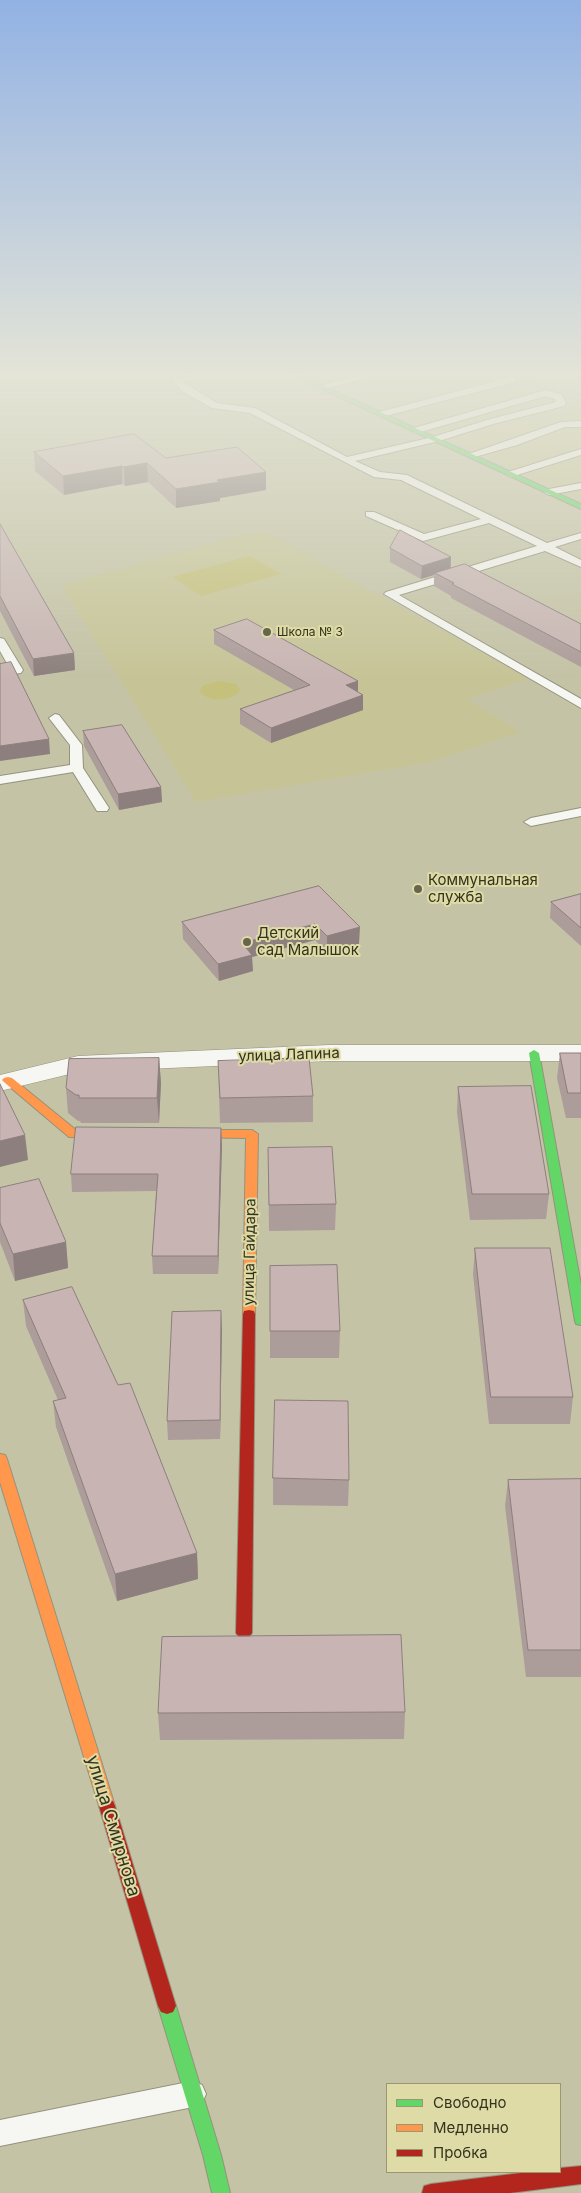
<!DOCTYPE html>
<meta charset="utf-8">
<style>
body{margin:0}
#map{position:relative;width:581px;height:2193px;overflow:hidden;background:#c4c3a6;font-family:Inter,sans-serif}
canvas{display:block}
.legend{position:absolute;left:386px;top:2083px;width:175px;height:90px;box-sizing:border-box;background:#dedba6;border:1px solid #9a9870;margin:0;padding:6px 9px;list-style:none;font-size:15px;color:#34331e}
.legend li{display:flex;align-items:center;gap:10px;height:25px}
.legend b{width:25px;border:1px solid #9a9870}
</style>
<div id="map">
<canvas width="581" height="2193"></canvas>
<ul class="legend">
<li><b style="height:6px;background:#63d668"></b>Свободно</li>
<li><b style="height:6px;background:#ff974d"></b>Медленно</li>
<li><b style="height:6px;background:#b3261e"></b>Пробка</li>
</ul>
</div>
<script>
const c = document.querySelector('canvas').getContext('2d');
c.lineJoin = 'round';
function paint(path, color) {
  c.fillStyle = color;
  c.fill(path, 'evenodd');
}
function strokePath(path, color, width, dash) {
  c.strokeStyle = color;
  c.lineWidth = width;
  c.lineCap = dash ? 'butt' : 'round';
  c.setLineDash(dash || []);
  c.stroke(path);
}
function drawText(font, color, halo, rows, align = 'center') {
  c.font = font + ' Inter,sans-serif';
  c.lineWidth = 4;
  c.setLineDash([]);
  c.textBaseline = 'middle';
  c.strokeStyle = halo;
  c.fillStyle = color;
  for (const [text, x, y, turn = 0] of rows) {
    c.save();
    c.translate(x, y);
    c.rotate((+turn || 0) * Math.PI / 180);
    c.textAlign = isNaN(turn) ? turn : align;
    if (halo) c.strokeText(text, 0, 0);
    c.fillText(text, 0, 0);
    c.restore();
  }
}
paint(new Path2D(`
 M307,373H530L581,403V500Z
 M262,530L528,679L467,699L521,732L431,762L196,802L61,585Z`), '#c6c496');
paint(new Path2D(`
 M249,556L281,574L201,596L172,577Z
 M219,681L236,684L240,690C233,702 209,702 200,692L202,686Z`), '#c5c07b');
const lane = new Path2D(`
 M205,373H222L218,376L183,382L217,403L255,408L347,457L433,437L487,420L556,402L555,399L546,396L417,433L414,432V428L546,390L562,395L566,404L564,406L493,424L439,441L355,461L380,472L407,475L547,543L581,533V539L555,547L581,560V567L545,551L399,595L581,699V708L384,594L386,592L537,546L489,523L423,541L366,516V512H374L424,534L481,519L401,480L374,477L250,413L212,408L182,391L173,381Z
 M368,373H382L322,390L317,387Z
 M512,377L515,378V382L382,417L377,414L379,412Z
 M581,421V427H565L517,445L471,458L466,455L561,422Z
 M581,449V455L514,476L511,477L506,474L508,472Z
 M581,483V489L549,495L544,492L549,489Z
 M0,638L4,639L23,670L21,673L0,676V668L9,667L0,651Z
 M55,714L59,715L82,745L83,768L109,808L107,811H97L73,772L0,784V776L70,765V745L49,718Z
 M581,808V816L531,826L524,822L531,818Z
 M193,2081L202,2085L206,2094L202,2103L193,2107L0,2146V2120Z`);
const street = new Path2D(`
 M329,1045H581V1061H329L78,1072L0,1091V1075L78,1056Z`);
const fast = new Path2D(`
 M287,373H295L581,504V509Z
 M534,1050L539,1053L581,1285V1325L576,1324L575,1321L529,1053Z
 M167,1998L173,2000L176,2006L221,2155L230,2193H212L203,2155L158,2006L161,2000Z`);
const slow = new Path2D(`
 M8,1077L12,1078L76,1130H112L118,1134L112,1138L69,1137L4,1082L2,1080L4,1078Z
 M185,1130H252L258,1134L255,1314L254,1317H244L243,1314L246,1138L181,1137L179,1134L181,1131Z
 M0,1454L5,1455L7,1459L115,1806L113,1811L107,1813L101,1811L99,1806L0,1482Z`);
const jam = new Path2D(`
 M249,1310L254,1311L255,1314L252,1633L249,1637L244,1639L239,1637L236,1633L243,1314L244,1311Z
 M107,1799L113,1801L115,1806L176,2006L173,2012L167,2014L161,2012L158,2006L99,1806L101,1801Z
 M581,2166V2184L510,2193H422L424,2186L431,2184L529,2172H560V2168Z`);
strokePath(lane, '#94937c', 2);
strokePath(street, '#94937c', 1);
strokePath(fast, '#94937c', 2);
strokePath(slow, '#94937c', 2);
strokePath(jam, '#94937c', 2);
paint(lane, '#f6f6f2');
paint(street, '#f6f6f2');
paint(fast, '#63d668');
paint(slow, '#ff974d');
paint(jam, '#b3261e');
strokePath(new Path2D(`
 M558,373L581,386`), '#bcbbb4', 2.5, [4.5, 2.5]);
paint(new Path2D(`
 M34,452L166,458L266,472V490L220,498V501L176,508L148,482L125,486L122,484L64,495L35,471Z
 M0,524L74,653L75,670L34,676L0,611Z
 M390,548L451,557V568L581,624V667L451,598V596L434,586V575L421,579L390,562Z
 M214,630L358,692L363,710L271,743L240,724V709L294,690L214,644Z
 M83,731L161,787L162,802L119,810L84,746Z
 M319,886L359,944L327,953L315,940L252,957L253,971L219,981L183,939L182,922Z
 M581,894V946L550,918L551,902Z
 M560,1053H581V1118H566L557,1078Z
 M159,1058L161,1083L159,1123H81L80,1121H78L68,1113L66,1088Z
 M218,1061L313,1096V1122L220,1123Z
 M458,1087L549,1194L546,1219L470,1220L457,1112Z
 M221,1128L222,1146L218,1274H153L152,1256L156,1191L72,1192L71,1174Z
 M268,1148L336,1204L335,1230L269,1231Z
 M0,1188L66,1242L68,1268L15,1281L0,1242Z
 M475,1248L573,1397L570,1424H489L473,1274Z
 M23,1300L197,1553L198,1579L117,1601L56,1427L53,1401L58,1400L26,1326Z
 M222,1329L220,1439L168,1440L167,1421Z
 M270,1331H340L339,1358H270Z
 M273,1478L349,1480L348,1506L273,1505Z
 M581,1479V1677H526L505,1506L508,1480Z
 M405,1712L404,1739L160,1740L158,1713Z`), '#ac9c9a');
paint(new Path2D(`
 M147,463L148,482L125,486L124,467Z
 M122,466V484L64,495L63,476Z
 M266,472V490L220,498V501L176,508V489L217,480Z
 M451,557L450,570L435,573L434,575L421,579L422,566Z
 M74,653L75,670L34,676L33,659Z
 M358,681V696L346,685Z
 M363,695V710L271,743V728Z
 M49,739L50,754L0,761V746Z
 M161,787L162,802L119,810L118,794Z
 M315,924V940L252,957L253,971L219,981L218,964L242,943Z
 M360,927L359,944L327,953V936Z
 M159,1058L161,1083L159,1123L157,1098Z
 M221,1128L222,1146L218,1274V1256Z
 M25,1135L28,1160L0,1167V1141Z
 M66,1242L68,1268L15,1281L13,1254Z
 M221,1311L222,1329L220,1439V1420Z
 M197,1553L198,1579L117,1601L115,1574Z`), '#8c7f7d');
const building = new Path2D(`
 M134,434L166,458L237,447L266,472L217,480L220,482L176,489L147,463L124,467L122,466L63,476L34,452Z
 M0,524L74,653L33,659L0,596Z
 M400,530L451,557L422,566L390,548Z
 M465,564L581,624V652L452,584L454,583L435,573Z
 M247,619L358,681L346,685L363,695L271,728L240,709L310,685L214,630Z
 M11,662L49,739L0,746V664Z
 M122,725L161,787L118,794L83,731Z
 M319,886L360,927L327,936L315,924L242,943L252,955L218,964L182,922Z
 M581,894V928L551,902Z
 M560,1053H581V1093H568Z
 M159,1058L157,1098H79V1095H76L66,1088L69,1059Z
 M309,1058L313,1096L220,1098L218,1061Z
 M0,1084L25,1135L0,1141Z
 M531,1086L549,1194H472L458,1087Z
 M76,1127L221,1128L218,1256H152L158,1174H71Z
 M332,1147L336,1204L269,1205L268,1148Z
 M39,1179L66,1242L13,1254L0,1223V1188Z
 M475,1248H550L573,1397H491Z
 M337,1265L340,1331H270V1266Z
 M72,1287L118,1385L130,1383L197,1553L115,1574L53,1401L66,1398L23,1300Z
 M221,1311L220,1420L167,1421L172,1312Z
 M275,1400L348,1401L349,1480L273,1478Z
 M581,1479V1650H528L508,1480Z
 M401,1635L405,1712L158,1713L162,1637Z`);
paint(building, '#c8b5b3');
strokePath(building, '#8c7f7d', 1);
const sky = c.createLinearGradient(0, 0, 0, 680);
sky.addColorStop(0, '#92b2e4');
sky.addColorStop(0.55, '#e4e4d7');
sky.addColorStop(1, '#e4e4d700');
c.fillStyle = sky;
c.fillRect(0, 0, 581, 680);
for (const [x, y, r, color] of [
 [267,632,5,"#66654e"],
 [418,889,5,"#66654e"],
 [247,942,5,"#66654e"]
]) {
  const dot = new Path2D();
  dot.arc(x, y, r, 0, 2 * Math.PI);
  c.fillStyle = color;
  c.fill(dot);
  strokePath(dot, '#dedba6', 2);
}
drawText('12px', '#34331e', '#dedba6', [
 ["Школа № 3",277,632]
], 'left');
drawText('15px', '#34331e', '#dedba6', [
 ["Коммунальная",428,880],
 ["служба",428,897],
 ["Детский",257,933],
 ["сад Малышок",257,950]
], 'left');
drawText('15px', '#34331e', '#dedba6', [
 ["улица Лапина",289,1055,-2],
 ["улица Гайдара",250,1252,-89]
]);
drawText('18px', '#34331e', '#dedba6', [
 ["улица Смирнова",113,1826,73]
]);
</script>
